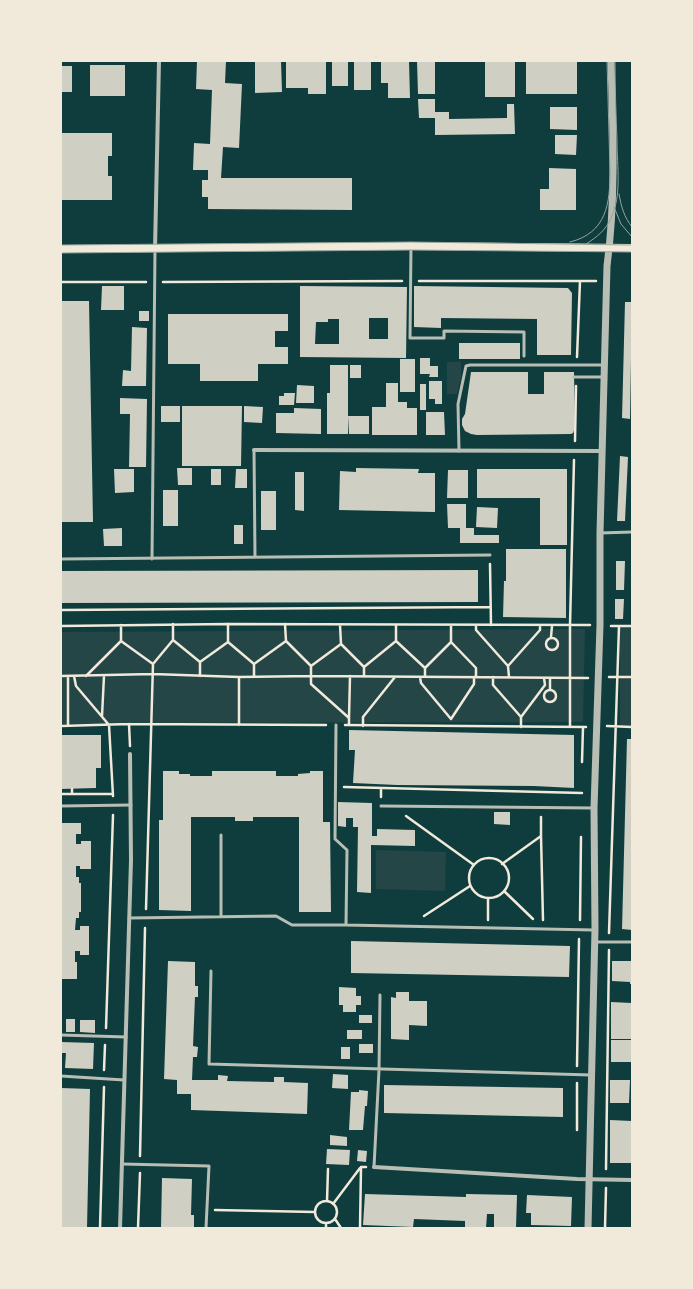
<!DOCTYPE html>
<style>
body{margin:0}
#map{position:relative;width:693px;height:1289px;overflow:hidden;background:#0f3d3e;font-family:"Open Sans",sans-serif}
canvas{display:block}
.frame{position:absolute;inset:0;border:62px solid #f1e9da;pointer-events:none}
</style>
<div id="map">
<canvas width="693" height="1289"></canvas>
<div class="frame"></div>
</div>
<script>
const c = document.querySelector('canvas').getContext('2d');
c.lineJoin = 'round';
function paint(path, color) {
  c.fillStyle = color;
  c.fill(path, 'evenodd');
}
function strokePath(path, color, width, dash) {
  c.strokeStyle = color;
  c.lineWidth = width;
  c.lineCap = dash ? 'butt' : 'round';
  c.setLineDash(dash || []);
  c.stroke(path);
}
paint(new Path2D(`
 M447,362H461V377L457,394H447Z
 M620,627H632V726H620Z
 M585,629L583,722L157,723C125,725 93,724 61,724V632Z
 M376,850L446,852L445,891L376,889Z`), '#244646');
paint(new Path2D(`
 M197,61H226L225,83L242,84L239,148L223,147L221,178H352V210L208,209V197H202V180H208V170H193L194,143L210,144L212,90L196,89Z
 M255,61H281L282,92L255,93Z
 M286,61H326V94H308V88H286Z
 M332,61H348V86H332Z
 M354,61H371V90H354Z
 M381,61H409L410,98H388V83H381Z
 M417,61H435V94H418Z
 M485,61H515V97H485Z
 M526,61H577V94H526Z
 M90,65H125V96H90Z
 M61,66H72V92H61Z
 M418,99H435V112H449V119L507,118V104H514L515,134L435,135V118H419Z
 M550,107H577V130L550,129Z
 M61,133H112V156H108V176H112V200H61Z
 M555,135H577L576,155L555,154Z
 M549,168L576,169V210H540V189H549Z
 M102,286H124V310H101Z
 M300,286L407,287L406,358L300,357ZM369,318H388V339H369ZM328,319H339V344H315L316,322H328Z
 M414,286L568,288L572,293L571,355H537V319L441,318V328L414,327Z
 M61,301H89L93,522H61Z
 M625,302H632L630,419L622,418Z
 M139,311H149V321H139Z
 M168,314H288V331H275V347H288V364H258V381H200V364H168Z
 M132,327L147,328L146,386H122L123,370L131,371Z
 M459,343H520V359H459Z
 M420,358H430V366H438V377H429L430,374H420Z
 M400,359H415V392H400Z
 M330,365H348V434H327V393H330Z
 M350,365H361V378H350Z
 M471,372H528V394H544V372H574L575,428L573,433L571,434L477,435L471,434L465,431L462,425V419L465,414Z
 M429,381H442V404H435V399H429Z
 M386,383H398V402H407V408H417V435H372V407H386Z
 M420,384H426V410H420Z
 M297,385L314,386V403H296Z
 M284,393H295L294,405H279V396H284Z
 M120,398L147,399L146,467H129L130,414H120Z
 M161,406H180V422H161Z
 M182,406H242L241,466H182Z
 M244,406L263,407L262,423L244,422Z
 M294,408L321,409V434L276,433V413H294Z
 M426,412H444L445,435H426Z
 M348,416H369V434H349Z
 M620,456L628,457L625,521H617Z
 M177,468H192V485H178Z
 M356,468L419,469L418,473H435V512L339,510L340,471L356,472Z
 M114,469H134V492L115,493Z
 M211,469H221V485H211Z
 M236,469H247V488H235Z
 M477,469H567V545H540V498H477Z
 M448,470H468V498H447Z
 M295,472H304V511L295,510Z
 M163,490H178V526H163Z
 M261,491H276V530H261Z
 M447,504H466V528H474V535H499V543H460V528H448Z
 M477,507L498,508L497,528L476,527Z
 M234,525H243V544H234Z
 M122,528V546H104L103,529Z
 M506,549H566V618L503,617L504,581H506Z
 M616,561H625L624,590H616Z
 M478,570V602L61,603V571Z
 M615,599H624L623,619H615Z
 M349,730L574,735V788L534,786L397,785L353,783L355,750H349Z
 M61,735H101V768H96V788L61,789Z
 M627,739H632V930L622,929Z
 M163,771H179V774H190V776H212V771H276V776H298V774L310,773V771H323V822H330L331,912H299V817H253V821H235V817H191V911L159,910V820H163Z
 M338,802L372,803V836H377V829L415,830V846L371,845V893L357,892L358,827H353V818H346V827L338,826Z
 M494,812H510V825L494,824Z
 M61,823H81V834H76V844H81V841H91V869H80V866H76V877H79V883H81V912H79V918H76L75,930H80V926H89V955H80V951H75V962H77V979H61Z
 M351,941L570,946L569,977L351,973Z
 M168,961L195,962V986H198V997H195L193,1046L198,1047L197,1057H193L192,1080H218V1075L228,1076L227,1081L274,1082V1077H284V1082L308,1083L307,1114L191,1110V1094H177V1080L164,1079Z
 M612,961H632V984H630V982L612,981Z
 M339,987L356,988V996H361V1005H356V1012H343V1005H339Z
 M396,992H409V1001H427V1026L409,1025V1040L391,1039V997L396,998Z
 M611,1002L632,1003V1039H611Z
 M359,1015H372V1023H359Z
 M66,1019H75V1032H66Z
 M80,1020H95V1033L80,1032Z
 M347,1030H362V1039H347Z
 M611,1040H632V1062H611Z
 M61,1042L94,1043L93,1069L65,1068L66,1053H61Z
 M359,1044H373V1053H359Z
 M341,1047H350V1059H341Z
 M333,1074L348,1075V1089L332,1088Z
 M610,1080H630L629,1103H610Z
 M384,1085L563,1088V1117L384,1113Z
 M61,1088L90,1089L87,1228H61Z
 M359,1090L368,1091L367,1106H365L363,1130H349L351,1092H359Z
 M610,1120L632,1121V1163H610Z
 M330,1135L347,1137V1146L330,1145Z
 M327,1149L350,1150L349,1165L326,1164Z
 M358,1150L367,1151L366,1162L357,1161Z
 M162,1178L192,1179L191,1215H194V1228H161Z
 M365,1194L466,1197V1194L517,1195L516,1228L494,1227V1214H487L486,1228H465V1221L414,1219L413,1227L363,1225Z
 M527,1195L572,1197L571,1226L531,1225V1213H526Z`), '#cfcfc3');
strokePath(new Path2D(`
 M419,281H596
 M61,282H146
 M163,282L402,281
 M577,357L580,281
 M575,441L576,386
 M490,564L491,625
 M61,610L490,607
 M285,624L286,641
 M121,625V641L153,664L146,909
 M340,625L341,644
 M396,625V641
 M476,625V630L508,666L540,630V626
 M61,626L228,624L590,625
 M611,626H632
 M551,637L552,626
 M546 644a6 6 0 1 1 12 0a6 6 0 1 1-12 0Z
 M173,640L200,662V676
 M228,642V624
 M451,642V625
 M200,662L228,642L254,664L286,641L311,666L341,644L364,667L396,641L425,668L451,642L476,668V677
 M153,664L173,640V624
 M311,666V684L349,718V725
 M508,666L509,677
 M364,667V676
 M61,676L153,674L239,677L311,676L588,678
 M68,676V726
 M74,676L76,686L109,725L113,796
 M86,676L121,641
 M239,677V725
 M254,677V664
 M420,677L421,683L451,719L474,684V677
 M425,677V668
 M493,677V685L521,717V727
 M609,677H632
 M550,689V678
 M544 696a6 6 0 1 1 12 0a6 6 0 1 1-12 0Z
 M102,716L104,676
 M521,717L545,685L544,678
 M349,718L350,676
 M129,724L130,746
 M345,725L586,727
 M61,726L129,724L326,725
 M363,726V717L395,677
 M607,726L632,727
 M570,727V625L574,460
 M582,762L583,727
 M344,787L582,793
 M72,789V794
 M61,794H111
 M381,797V788
 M406,816L474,865
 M541,836L543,920
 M469 878a20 20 0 1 1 40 0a20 20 0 1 1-40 0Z
 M502,864L541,836V817
 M504,891L533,919
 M488,898V920
 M424,916L470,886
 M580,920L581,837
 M609,933L619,626
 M106,1028L113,815
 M577,1066L579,939
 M104,1070L105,1045
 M577,1083V1130
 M140,1156L145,928
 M606,1169L609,950
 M315 1212a11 11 0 1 1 22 0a11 11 0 1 1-22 0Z
 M327,1201L328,1169
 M333,1204L360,1168
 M215,1210L315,1212
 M335,1219L341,1228
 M100,1228L104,1087
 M138,1228L140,1173
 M326,1228V1224
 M360,1228L361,1167H366
 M605,1228L606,1188`), '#f1e9da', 2.5);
strokePath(new Path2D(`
 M411,246L410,338H444V331L524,332V356
 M574,377H603
 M254,450L255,557
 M459,451L458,404L466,366L470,365H603
 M600,533L632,532
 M61,559L490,555
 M152,559L155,249
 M61,806L131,805
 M381,806L593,808
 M221,916V835
 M129,918L276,916L292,925H346L347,850L335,839L336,725
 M346,925L594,930
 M594,942H632
 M211,971L209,1064L591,1075
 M61,1035L126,1037
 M61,1076L124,1080
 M122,1164L209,1166L206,1228
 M374,1167L379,1070L380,995`), '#b8beb3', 3);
strokePath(new Path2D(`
 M155,249L159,61
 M254,450L603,451
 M374,1167L577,1179L632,1180
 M120,1228L131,860L130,754`), '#b8beb3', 4);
strokePath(new Path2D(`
 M588,1228L595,929L594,808L600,625V533L607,266C616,198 613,129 611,61`), '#b8beb3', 7);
strokePath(new Path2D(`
 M61,249L411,246L632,248`), '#f1e9da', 8);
strokePath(new Path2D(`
 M619,194C621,206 624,217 632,227
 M614,207L621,224L632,237
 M570,242C607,233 610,203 610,171L607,61
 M586,244C597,237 606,230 611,218C622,195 617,166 617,141C616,115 615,88 615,61
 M61,245L411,242L632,245
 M61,253L411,250L632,252`), '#97a49c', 1);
</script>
